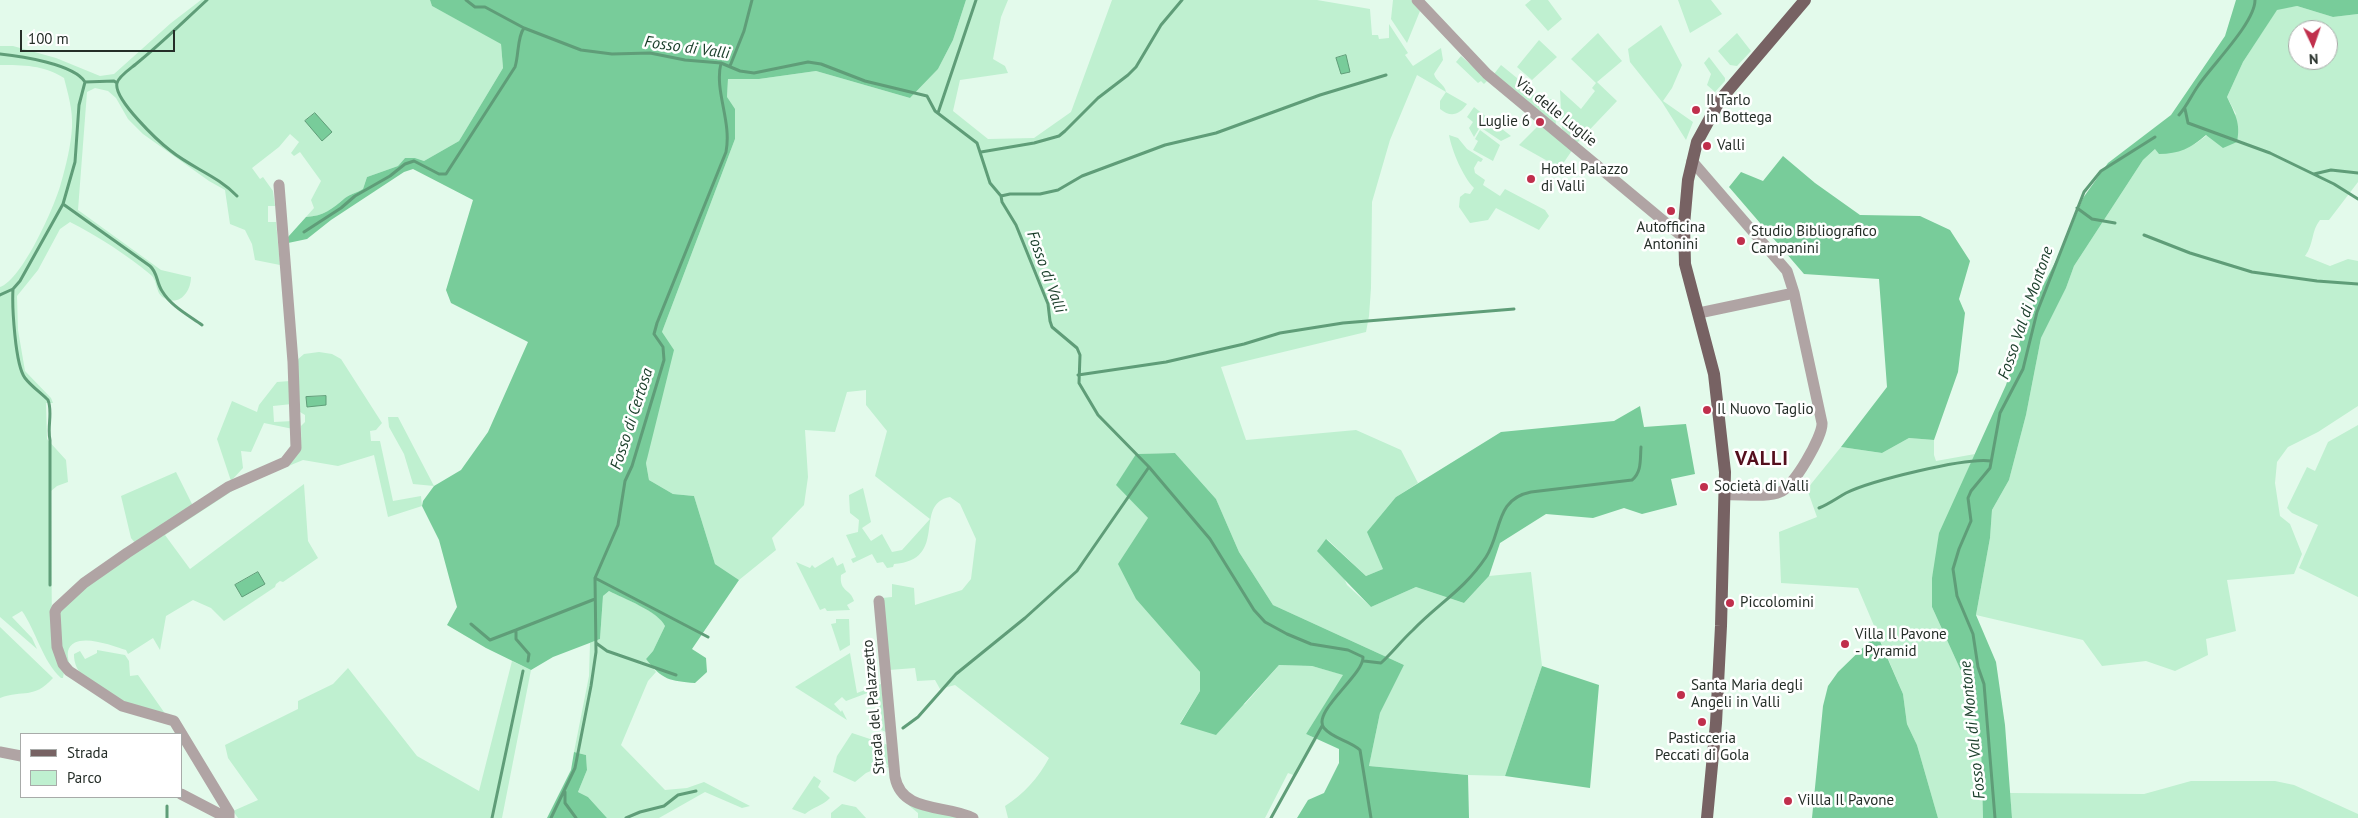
<!DOCTYPE html>
<meta charset="utf-8">
<style>
body{margin:0}
#map{position:relative;width:2358px;height:818px;overflow:hidden;background:#e3faeb;font-family:"PT Sans",sans-serif}
canvas{display:block}
.legend{position:absolute;left:20px;top:733px;width:162px;height:65px;box-sizing:border-box;background:#fff;border:1px solid #a8aba9;margin:0;padding:6px 9px;list-style:none;font-size:15px;color:#252e28}
.legend li{display:flex;align-items:center;gap:10px;height:25px}
.legend b{width:25px;border:1px solid #a8aba9}
.north{position:absolute;left:2288px;top:20px;width:50px;height:50px;box-sizing:border-box;background:#fff;border:1px solid #a8aba9;border-radius:50%;rotate:177deg;font-size:14px;font-weight:700;line-height:20px;text-align:center;color:#252e28}
.north::after{content:'';display:block;margin:auto;width:18px;height:22px;background:#c02f4c;clip-path:polygon(50% 0,100% 100%,50% 72%,0 100%)}
.scale{position:absolute;left:20px;top:30px;width:155px;height:22px;box-sizing:border-box;border:2px solid #252e28;border-top:0;padding-left:6px;font-size:15px;line-height:18px;white-space:nowrap;color:#252e28;-webkit-text-stroke:4px #fff;paint-order:stroke}
</style>
<div id="map">
<canvas width="2358" height="818"></canvas>
<ul class="legend">
<li><b style="height:6px;background:#776263"></b>Strada</li>
<li><b style="height:14px;background:#bff0d0"></b>Parco</li>
</ul>
<div class="north">N</div>
<div class="scale">100 m</div>
</div>
<script>
const c = document.querySelector('canvas').getContext('2d');
c.lineJoin = 'round';
function paint(path, color) {
  c.fillStyle = color;
  c.fill(path, 'evenodd');
}
function strokePath(path, color, width, dash) {
  c.strokeStyle = color;
  c.lineWidth = width;
  c.lineCap = dash ? 'butt' : 'round';
  c.setLineDash(dash || []);
  c.stroke(path);
}
function drawText(font, color, halo, rows, align = 'center') {
  c.font = font + ' "PT Sans",sans-serif';
  c.lineWidth = 5;
  c.setLineDash([]);
  c.textBaseline = 'middle';
  c.strokeStyle = halo;
  c.fillStyle = color;
  for (const [text, x, y, turn = 0] of rows) {
    c.save();
    c.translate(x, y);
    c.rotate((+turn || 0) * Math.PI / 180);
    c.textAlign = isNaN(turn) ? turn : align;
    if (halo) c.strokeText(text, 0, 0);
    c.fillText(text, 0, 0);
    c.restore();
  }
}
paint(new Path2D(`
 M201,0H430L432,6L501,43L503,68L459,141L424,161L415,158H405L398,166L367,177L363,189C357,193 350,194 345,198C332,209 324,216 306,217L314,208L311,200L321,181L300,152L294,156L291,153L299,142L290,134L279,147L252,168L260,179L263,177L273,191L275,206H268V222H276L280,265L255,260L252,244L245,230L230,224L225,190L209,181L143,134L128,119L116,98L108,91L95,88L87,92L78,210L161,270L191,277C191,291 180,307 164,298C155,293 158,281 151,275C127,255 98,236 70,222L60,229L38,270L17,296L18,330L25,371L51,398L53,403H46L47,439L66,460L68,482L57,486L51,491L52,639L64,672L63,678H61C43,662 36,631 22,611L12,617L32,638L37,649L0,617V287C22,280 55,206 61,183C66,166 71,145 72,127C73,110 68,94 64,78C44,65 23,65 0,65V46H13L56,58L100,76L114,74L171,23Z
 M966,0H1008L1001,17L993,59L1005,66L1008,73L960,80L953,111L988,139L1034,138L1071,112L1112,0H1317L1370,9L1372,35H1378L1379,39L1389,38V24L1408,53L1405,55L1413,66L1441,48L1443,60L1434,74C1436,82 1445,84 1446,92L1467,104C1459,115 1451,118 1440,109V101L1446,92L1417,75L1390,140L1372,202L1371,288L1369,316L1366,332L1221,367L1246,440L1356,430L1401,450L1418,483L1396,497L1383,569L1366,576L1327,539L1347,585L1371,607L1416,587L1464,603L1489,576L1531,572L1542,666L1505,776L1468,775L1369,766L1380,713L1404,665L1273,605L1239,552L1216,499L1175,453L1136,454L1117,485L1148,518L1183,651L1200,672V691L1180,723L1245,704L1279,665L1312,666L1344,675L1306,734L1317,739L1296,776L1288,773L1265,818H1008L1005,806C1023,795 1039,777 1049,758L955,685L940,689L935,680L917,681L915,668L889,670L882,598L892,597V584L914,588L915,605L962,590L971,579L976,539L960,504L950,497C912,504 950,560 894,564L893,567L887,568L883,562L877,563L872,554L853,563L851,559L856,557L846,535L858,532L859,520L850,513L849,495L863,488L871,522L862,528L871,541L882,534L892,552L902,550L930,519L875,476L887,431L866,405V390L847,392L835,432L805,430L808,477L804,505L772,538L776,550L739,580L715,564L694,496L673,494L649,480L646,463L662,332L735,139L727,97L728,79H759L816,71L910,98L938,69L953,40Z
 M1393,0H1411L1420,11L1407,43L1391,19Z
 M1531,0H1548L1562,19L1548,31L1525,5Z
 M1678,0H1711L1722,14L1690,33Z
 M2297,6L2333,17L2358,14V182L2329,220H2320C2311,231 2314,244 2305,256L2330,266L2348,259L2358,261V406L2318,432L2288,447L2277,462L2275,483L2280,516L2290,524L2302,554L2294,574L2227,580L2236,631L2206,639L2208,655L2175,671L2146,661L2102,666L2083,640L1976,615L1990,538L1992,510L2009,480L2026,415L2041,338L2066,288L2074,266L2143,160L2155,149L2195,144L2236,114L2227,97L2243,62L2277,9ZM2298,30H2328V60H2298Z
 M1661,25L1682,65L1672,88L1663,101L1693,122L1686,140L1662,102L1630,62L1628,49Z
 M1598,33L1622,61L1597,82L1617,101L1577,143L1562,129L1560,90L1581,109L1595,91L1592,88L1596,83L1571,59Z
 M1737,33L1751,51L1737,66L1730,65L1718,51Z
 M1539,40L1557,57L1532,80L1517,67Z
 M1461,56L1488,80L1484,84L1481,81L1478,83L1456,62Z
 M1709,57L1725,78V81L1715,92L1707,85L1711,74L1704,63Z
 M1501,65L1517,78L1539,100L1554,99L1556,125L1494,74Z
 M1474,107L1511,136L1501,141L1480,127L1474,137L1469,128L1473,122L1467,117Z
 M1541,123L1573,149L1560,168L1519,145Z
 M1480,130L1500,145L1493,161L1473,150L1478,141L1475,139Z
 M1449,135L1458,138L1467,149L1483,159L1481,162L1478,161L1474,168L1475,173L1485,180L1483,185L1500,196L1505,189L1545,210L1549,216L1539,230L1496,208L1488,220L1470,223L1459,207L1460,197L1465,193L1470,194L1474,188C1463,177 1452,151 1449,135Z
 M319,352L332,354L341,359L382,423L376,430L370,431L371,441H380L393,501L421,496L422,506L388,517L374,455L338,466L303,460L240,486L165,535L190,569L304,484L308,541L318,558L283,582L280,581L276,584L275,587L224,621L211,608L193,600L166,616L160,650L153,638L128,654L126,650C113,646 74,630 68,651C67,656 69,662 70,667L68,666L58,642L60,609C110,566 169,526 225,492C245,480 277,473 294,458C303,449 301,437 301,426L305,422V415L300,412L297,360L304,354Z
 M290,381L292,404L273,406L274,422L293,421V429L264,423L251,452L241,451L243,468L231,481L217,439L232,401L257,412L259,405L277,382Z
 M388,417H398L434,486L413,484L404,454L389,427Z
 M2358,425V597L2299,568L2318,525L2292,513L2287,508L2307,467L2315,471L2328,442Z
 M1909,438L1934,440V455L1936,461L1975,454L1964,479L1932,578V607L1966,682L1981,747L1983,818H1938L1917,745L1907,724L1903,694L1858,588L1781,583L1779,532L1817,517L1807,489L1841,447L1882,453Z
 M176,472L193,506L136,544L131,538L121,496Z
 M833,557L837,566L843,563L846,572L841,575C839,592 851,589 854,601L847,605L850,610L827,611L825,608L820,610L796,562L810,568L812,565L815,568Z
 M609,591C623,598 659,611 665,626L653,651L646,659L656,672L648,681L621,745L665,790L687,788L704,782L750,806L742,808L705,792L659,818H607L588,797L578,792L587,770L586,755L574,752L589,676L590,643L600,639L603,596Z
 M836,619H849L850,645L840,651L831,624L836,623Z
 M0,627L53,678C33,700 24,689 0,698Z
 M97,650L125,655L129,661L130,676L138,675L166,715C138,706 73,691 74,654L80,651L85,659L97,653Z
 M850,653L857,693L881,684L886,732L867,724L875,723V717L878,716L877,700H871L870,692L846,701L842,697L834,704L841,712L842,710L847,720L795,687Z
 M512,661L531,670L502,818H238L233,811L258,800L228,758L225,745L298,709V701L333,684L348,668L417,756L479,791Z
 M852,733L888,745L891,768L886,767L888,766L884,759L878,762L880,767L866,773L855,782L833,772L837,756Z
 M814,776L821,781L818,787L830,798C822,806 813,807 805,814L792,809Z
 M2191,781H2275L2294,785L2358,814V818H2012L2010,793L2144,794Z
 M906,803L959,818H918V813Z
 M842,804L856,807L866,818H831V813Z`), '#bff0d0');
paint(new Path2D(`
 M430,0H966L953,40L938,69L910,98L816,71L759,79H728L727,97L735,109V139L662,332L674,350L646,463L649,480L673,494L694,496L715,564L739,580L692,649L706,658L707,672L695,683C670,681 662,680 646,659L653,651L665,626C659,612 623,598 609,591L603,596L600,639L553,657L531,670L486,648L447,625L457,607L439,540L422,506L423,501L434,486L461,470L488,432L528,342L451,303L446,290L473,200L413,169L404,172L331,220L307,239L288,243V237L306,217C324,216 332,209 345,198C350,194 357,193 363,189L367,177L398,166L405,158H415L424,161L459,141L503,68L501,44L432,6Z
 M2236,0H2358V14L2333,17L2297,6L2277,10L2243,62L2227,97C2235,114 2241,123 2237,142L2223,148L2206,135C2191,148 2179,154 2159,154L2155,149L2143,160L2074,266L2066,288L2041,338L2026,415L2009,480L1992,510L1990,538L1976,615L1996,662L2005,725L2012,818H1983L1981,747L1966,682L1932,607V578L1939,533L2006,385L2029,313L2063,247L2083,198L2108,163L2171,115L2225,36Z
 M1783,156L1815,183L1860,215L1920,216L1950,230L1970,261L1959,299L1965,313L1958,372L1934,440L1909,438L1882,453L1841,447L1887,387L1879,279L1804,274L1729,187L1741,172L1763,181Z
 M1640,406L1644,427L1686,424L1695,474L1671,479L1677,505L1642,514L1624,508L1593,518L1546,514L1500,543L1489,576L1464,603L1416,587L1371,607L1317,551L1326,539L1366,576L1383,569L1367,532L1396,497L1501,432L1614,421Z
 M1175,453L1216,499L1239,552L1273,605L1404,665L1380,713L1369,766L1468,775L1469,818H1297L1308,800L1324,793L1339,763V749L1306,734L1343,675L1312,666L1279,665L1216,735L1180,724L1200,691V672L1136,599L1118,564L1148,518L1116,485L1136,454Z
 M1877,634L1903,694L1907,724L1917,745L1938,818H1812L1823,706L1828,686L1838,672Z
 M1542,666L1599,685L1590,788L1505,776Z
 M574,752L586,755L587,770L578,792L588,797L607,818H547L571,770Z`), '#78cc9a');
const water = new Path2D(`
 M1346,55L1350,72L1341,74L1336,58Z
 M315,113L332,132L322,141L305,121Z
 M326,396V405L307,407L306,397Z
 M258,572L265,584L242,597L235,585Z`);
paint(water, '#78cc9a');
strokePath(water, '#5f9d78', 1);
strokePath(new Path2D(`
 M207,0C183,22 161,44 136,64C130,69 119,76 117,83C113,99 159,142 171,151C192,168 218,176 237,196
 M466,0L475,7H485L524,28L581,50L612,54L650,53L685,60L721,63L740,71L754,73L808,62L821,64L865,81L927,96L935,111L977,143L990,183L1001,196L1002,202L1016,225L1048,304L1050,321L1052,327L1077,348L1080,355L1079,383L1098,415L1149,467L1210,539L1254,610L1265,622L1287,634L1311,644L1348,650L1363,657C1364,675 1311,712 1324,728C1333,739 1349,740 1360,750L1371,818
 M0,54C20,56 74,64 85,82
 M730,66L744,31L752,0
 M2185,109L2188,123L2270,153L2334,184L2358,199
 M938,113L976,0
 M2179,115C2187,106 2191,96 2198,86C2211,66 2255,23 2255,0
 M981,152L1034,143L1059,136L1065,131L1098,98L1128,75L1136,67L1161,25L1182,0
 M2314,174L2331,170L2358,173
 M1001,196L1010,194H1040L1058,190L1082,176L1165,145L1216,133L1320,95L1386,75
 M63,204L150,266C158,273 156,282 162,291C171,306 188,315 202,325
 M2077,208L2092,219L2115,223
 M304,232L341,208L355,196L390,176L405,164L414,161L439,174H446L515,67C519,55 517,37 524,28
 M2144,235L2190,253L2252,272L2317,281L2358,284
 M13,289C12,306 15,365 25,378C31,386 41,393 48,400C53,412 47,427 50,440V585
 M0,295L13,289L20,281L63,204L75,162L79,105L85,82L114,81L117,83
 M1078,375L1166,362L1244,344L1280,333L1343,323L1514,309
 M1819,508C1829,504 1837,498 1846,493C1870,481 1966,457 1991,461
 M595,578L708,637
 M471,624L490,640L516,630
 M596,643L607,651L676,675
 M528,661L529,654L516,639V630L595,599
 M1364,661L1381,663C1392,653 1402,640 1413,630C1439,603 1464,590 1486,557C1502,532 1495,499 1531,492L1632,480C1642,472 1640,459 1641,447
 M903,728L918,717L956,674L1025,618L1077,571L1149,467
 M565,792V803L576,818
 M167,806V818
 M492,818L523,671
 M551,818L575,768L591,686L596,652L595,578L618,525L625,481L632,466L664,360L663,347L654,334L657,323L726,152C732,121 714,91 721,63
 M626,818L640,812L664,806L678,795L696,791
 M1271,818L1322,726
 M1995,818L1984,684L1978,667L1973,634L1957,596L1953,569L1959,549L1971,521L1968,498L1971,491L1990,468L2000,413L2023,369L2037,312L2084,192L2101,171L2155,137`), '#5f9d78', 3);
strokePath(new Path2D(`
 M1417,0L1487,74L1684,238
 M1692,161L1787,271L1794,293L1822,423C1823,436 1793,488 1780,492C1767,498 1740,494 1725,495
 M1699,313L1794,293
 M879,601L895,777C902,814 947,804 973,818
 M0,752L21,756
 M181,794L227,818
 M229,818V812L174,721L122,706L69,671L63,664L57,647L55,612L57,608L84,583L127,553L228,487L285,462L296,448L293,362L279,185`), '#b0a4a4', 11);
strokePath(new Path2D(`
 M1707,818L1716,723L1721,626L1725,472L1714,374L1685,264L1684,225L1688,180L1697,142L1720,100L1805,0`), '#776263', 12);
for (const [x, y, r, color] of [
 [1696,110,5,"#c02f4c"],
 [1540,122,5,"#c02f4c"],
 [1707,146,5,"#c02f4c"],
 [1531,179,5,"#c02f4c"],
 [1671,211,5,"#c02f4c"],
 [1741,241,5,"#c02f4c"],
 [1707,410,5,"#c02f4c"],
 [1704,487,5,"#c02f4c"],
 [1730,603,5,"#c02f4c"],
 [1845,644,5,"#c02f4c"],
 [1681,695,5,"#c02f4c"],
 [1702,722,5,"#c02f4c"],
 [1788,801,5,"#c02f4c"]
]) {
  const dot = new Path2D();
  dot.arc(x, y, r, 0, 2 * Math.PI);
  c.fillStyle = color;
  c.fill(dot);
  strokePath(dot, '#fff', 2);
}
drawText('15px', '#252e28', '#fff', [
 ["Il Tarlo",1706,101],
 ["in Bottega",1706,118],
 ["Luglie 6",1530,122,"right"],
 ["Valli",1717,146],
 ["Hotel Palazzo",1541,170],
 ["di Valli",1541,187],
 ["Autofficina",1671,228,"center"],
 ["Antonini",1671,245,"center"],
 ["Studio Bibliografico",1751,232],
 ["Campanini",1751,249],
 ["Il Nuovo Taglio",1717,410],
 ["Società di Valli",1714,487],
 ["Piccolomini",1740,603],
 ["Villa Il Pavone",1855,635],
 ["- Pyramid",1855,652],
 ["Santa Maria degli",1691,686],
 ["Angeli in Valli",1691,703],
 ["Pasticceria",1702,739,"center"],
 ["Peccati di Gola",1702,756,"center"],
 ["Villla Il Pavone",1798,801]
], 'left');
drawText('15px', '#252e28', '#fff', [
 ["Via delle Luglie",1556,112,39],
 ["Strada del Palazzetto",874,707,-95]
]);
drawText('italic 16px', '#193d29', '#fff', [
 ["Fosso di Valli",687,48,8],
 ["Fosso di Valli",1046,272,70],
 ["Fosso Val di Montone",2026,313,-71],
 ["Fosso di Certosa",632,419,-72],
 ["Fosso Val di Montone",1973,730,-96]
]);
c.letterSpacing = '1px';
drawText('bold 20px', '#540f1d', '#fff', [
 ["VALLI",1762,459]
]);
c.letterSpacing = '0px';
</script>
